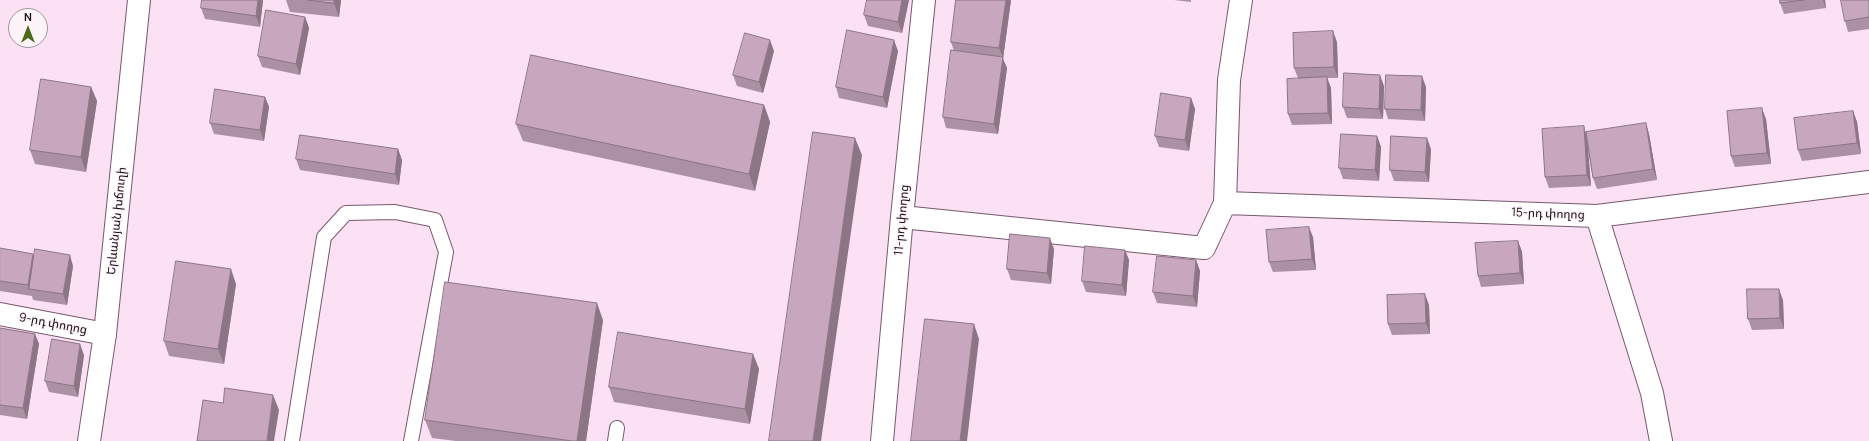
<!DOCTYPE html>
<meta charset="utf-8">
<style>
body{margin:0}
#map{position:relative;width:1869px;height:441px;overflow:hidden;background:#fce0f4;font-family:Manrope,sans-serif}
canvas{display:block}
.north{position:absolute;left:8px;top:8px;width:40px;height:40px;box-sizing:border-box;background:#fcf4f9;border:1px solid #a0979d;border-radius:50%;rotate:0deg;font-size:11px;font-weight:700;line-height:16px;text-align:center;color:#160b13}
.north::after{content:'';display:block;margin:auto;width:14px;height:18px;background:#4d681a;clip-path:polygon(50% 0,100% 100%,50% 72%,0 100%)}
</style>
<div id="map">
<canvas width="1869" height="441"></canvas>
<div class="north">N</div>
</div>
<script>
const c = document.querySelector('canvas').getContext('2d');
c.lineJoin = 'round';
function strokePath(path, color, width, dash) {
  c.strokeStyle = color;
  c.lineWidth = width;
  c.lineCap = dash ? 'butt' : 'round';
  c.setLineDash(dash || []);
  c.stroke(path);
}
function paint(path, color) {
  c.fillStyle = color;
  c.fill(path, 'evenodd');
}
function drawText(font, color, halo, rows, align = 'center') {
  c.font = font + ' Manrope,"Noto Sans Armenian",sans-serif';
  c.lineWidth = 3;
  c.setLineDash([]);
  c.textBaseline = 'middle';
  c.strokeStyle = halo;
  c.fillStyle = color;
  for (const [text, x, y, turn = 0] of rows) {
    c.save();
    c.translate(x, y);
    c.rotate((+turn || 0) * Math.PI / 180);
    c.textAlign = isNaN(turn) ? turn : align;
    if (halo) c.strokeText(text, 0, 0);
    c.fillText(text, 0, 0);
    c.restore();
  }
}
const lane = new Path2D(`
 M292,441L324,237L346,213L395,212L435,220L446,252L411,441
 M615,441L617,428`);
const street = new Path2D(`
 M1225,203L1597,216L1869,182
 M1597,216L1652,393L1661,441
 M902,217L1204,248L1225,203L1229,80L1241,0
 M0,314L105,334
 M882,441L902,217L924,0`);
const primary = new Path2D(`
 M89,441L105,334L139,0`);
strokePath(lane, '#76596e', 16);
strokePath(street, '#76596e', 24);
strokePath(primary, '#76596e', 24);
strokePath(lane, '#fff', 14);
strokePath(street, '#fff', 22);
strokePath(primary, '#fff', 22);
paint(new Path2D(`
 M263,0L260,27L205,19L201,8Z
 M286,0H341L339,17L290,12Z
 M909,0L902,33L868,26L864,15Z
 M956,0H1011L1003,59L1007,68L998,134L946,128L943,117L954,51L951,42Z
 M1174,0H1191V2Z
 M1780,0H1825L1826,8L1784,14L1780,3Z
 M1869,0V29L1848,32L1845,21Z
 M305,17L309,28L300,75L262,67L258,56Z
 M1337,42L1338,78H1327L1331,88L1332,124L1292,125L1288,114L1298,78L1294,68Z
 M774,51L763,93L737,86L733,75Z
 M898,51L887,108L839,98L836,87Z
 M1384,86L1383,119L1347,118L1343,107Z
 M91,87L97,101L86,172L35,164L30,150Z
 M1426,87L1425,121L1388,119L1385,109Z
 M265,97L269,107L264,141L214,134L210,123Z
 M1191,98L1195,109L1189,151L1159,147L1155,136Z
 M764,105L770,122L755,191L523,141L516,124Z
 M1853,111L1857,122L1861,154L1802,161L1798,150Z
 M1766,119L1771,164L1735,167L1731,156Z
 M1646,123L1649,134L1657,180L1597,189L1593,178L1588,150L1591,186L1549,188L1545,177L1586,132Z
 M1377,136L1381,147L1379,181L1343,179L1339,168Z
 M398,149L402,160L399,185L300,170L296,159Z
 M1431,149L1429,182L1394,181L1390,170Z
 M1313,237L1316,270L1273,272L1269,262Z
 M1518,241L1522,252L1524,284L1481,287L1478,276Z
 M0,248L73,266L67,305L33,300L32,296L0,291Z
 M1054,249L1051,284L1011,280L1007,269Z
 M1125,250L1129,260L1126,296L1086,292L1082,281Z
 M1196,260L1200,271L1197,307L1157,303L1153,292Z
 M236,284L224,364L169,356L164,341Z
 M1783,300L1784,329L1752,330L1748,319Z
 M1429,305L1430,334L1392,335L1388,324Z
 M603,320L586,441H456L432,438L425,420Z
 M0,328L35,334L39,344L27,419L0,415Z
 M753,354L759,369L750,424L614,402L609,387Z
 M84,355L78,397L49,392L45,381Z`), '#ac90a3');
paint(new Path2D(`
 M258,0H263L260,27L256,16Z
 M334,0H341L339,17L334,3Z
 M902,0H909L902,33L898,22Z
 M1006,0H1011L1003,59L1007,68L998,134L994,124L1003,57L999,48Z
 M1823,0H1825L1826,8Z
 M305,17L309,28L300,75L296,64Z
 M1333,31L1337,42L1338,78L1334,67Z
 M770,40L774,51L763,93L759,82Z
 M894,40L898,51L887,108L883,97Z
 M1380,75L1384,86L1383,119L1379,109Z
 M1422,76L1426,87L1425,121L1421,110Z
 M1327,77L1331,88L1332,124L1328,113Z
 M91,87L97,101L86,172L81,157Z
 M265,97L269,107L264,141L260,130Z
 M1191,98L1195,109L1189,151L1185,140Z
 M764,105L770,122L755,191L749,174Z
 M1762,108L1766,119L1771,164L1767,153Z
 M1853,111L1857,122L1861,154L1857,143Z
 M1646,123L1649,134L1657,180L1653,169Z
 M1584,126L1587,137L1591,186L1587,175Z
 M1377,136L1381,147L1379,181L1375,170Z
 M855,138L862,155L821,441H813Z
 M1427,138L1431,149L1429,182L1425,172Z
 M398,149L402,160L399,185L395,174Z
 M1309,227L1313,237L1316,270L1312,259Z
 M1050,238L1054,249L1051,284L1047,273Z
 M1518,241L1522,252L1524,284L1520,273Z
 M1125,250L1129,260L1126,296L1122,285Z
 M33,254L37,264L29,289L28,285Z
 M70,255L73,266L67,305L63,294Z
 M1196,260L1200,271L1197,307L1193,296Z
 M231,269L236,284L224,364L218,349Z
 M1779,289L1783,300L1784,329L1780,318Z
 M1425,294L1429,305L1430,334L1426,323Z
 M597,303L603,320L586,441H577Z
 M974,324L979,339L967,441H960Z
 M35,334L39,344L27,419L23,408Z
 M80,344L84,355L78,397L74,386Z
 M753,354L759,369L750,424L745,409Z
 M273,395L279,410L274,441H267Z`), '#8c7585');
const building = new Path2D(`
 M202,0H258L256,16L201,8Z
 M308,0H334V3Z
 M867,0H902L898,22L864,15Z
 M956,0H1006L999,48L951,42Z
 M1780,0H1804L1780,3Z
 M1841,0H1869V17L1845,21Z
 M266,10L305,17L296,64L258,56Z
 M847,30L894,40L883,97L836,87Z
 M1333,31L1334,67L1294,68L1293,33Z
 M745,33L770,40L759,82L733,75Z
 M951,50L1003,57L994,124L943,117Z
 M531,55L764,105L749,174L516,124Z
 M1344,73L1380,75L1379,109L1343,107Z
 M1386,75L1422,76L1421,110L1385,109Z
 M1327,77L1328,113L1288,114L1287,79Z
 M41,79L91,87L81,157L30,150Z
 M215,89L265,97L260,130L210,123Z
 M1161,93L1191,98L1185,140L1155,136Z
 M1762,108L1767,153L1731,156L1727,111Z
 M1853,111L1857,143L1798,150L1794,118Z
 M1646,123L1653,169L1593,178L1586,132Z
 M1584,126L1587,175L1545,177L1542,129Z
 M813,132L855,138L813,441H769Z
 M1341,134L1377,136L1375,170L1339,168Z
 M300,135L398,149L395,174L296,159Z
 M1391,136L1427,138L1425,172L1390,170Z
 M1309,227L1312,259L1269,262L1266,230Z
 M1010,234L1050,238L1047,273L1007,269Z
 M1518,241L1520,273L1478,276L1475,243Z
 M1085,246L1125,250L1122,285L1082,281Z
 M0,248L33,254L28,285L0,281Z
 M35,249L70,255L63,294L29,289Z
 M1157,256L1196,260L1193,296L1153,292Z
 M176,261L231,269L218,349L164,341Z
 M445,282L597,303L577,441H572L425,420Z
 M1747,289H1779L1780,318L1748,319Z
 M1425,294L1426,323L1388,324L1387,295Z
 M925,319L974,324L960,441H911Z
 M0,328L35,334L23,408L0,405Z
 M618,332L753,354L745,409L609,387Z
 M52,339L80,344L74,386L45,381Z
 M225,388L273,395L267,441H197L203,400L223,403Z`);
paint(building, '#c8a7be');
strokePath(building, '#8c7585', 1);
drawText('12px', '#160b13', '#fcf4f9', [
 ["15-րդ փողոց",1548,214,2],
 ["11-րդ փողոց",902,220,-85],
 ["Երևանյան խճուղի",117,221,-84],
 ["9-րդ փողոց",53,324,11]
]);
</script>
